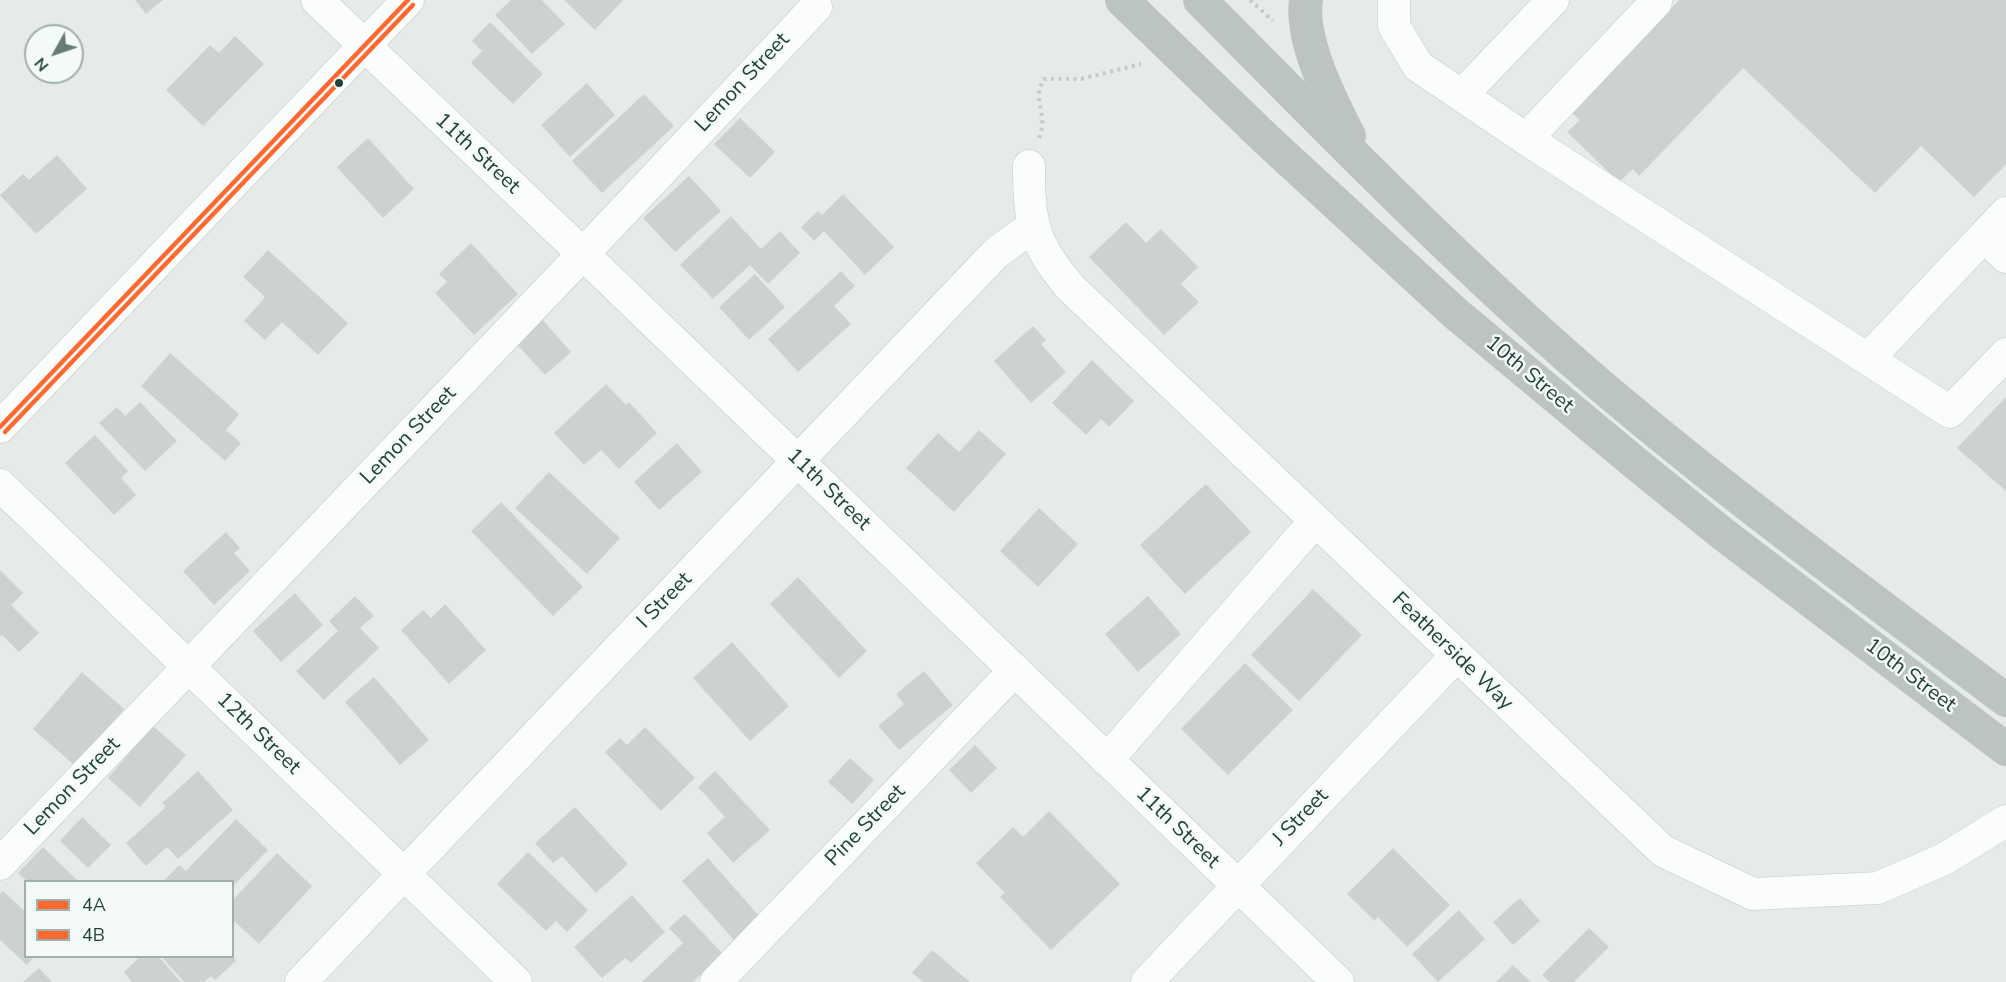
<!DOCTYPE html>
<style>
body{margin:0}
#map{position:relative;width:2006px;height:982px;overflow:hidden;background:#e6ebe9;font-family:"Nunito Sans",sans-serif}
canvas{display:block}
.legend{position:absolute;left:24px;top:880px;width:210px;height:78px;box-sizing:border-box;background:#f4faf8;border:2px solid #a0b0ad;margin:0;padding:8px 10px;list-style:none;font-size:18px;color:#22403c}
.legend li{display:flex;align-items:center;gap:12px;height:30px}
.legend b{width:30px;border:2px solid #a0b0ad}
.north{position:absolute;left:24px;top:24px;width:60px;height:60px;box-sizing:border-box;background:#f4faf8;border:2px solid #a0b0ad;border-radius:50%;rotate:230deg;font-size:16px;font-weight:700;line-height:24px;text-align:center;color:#22403c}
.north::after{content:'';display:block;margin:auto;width:21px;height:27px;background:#677c79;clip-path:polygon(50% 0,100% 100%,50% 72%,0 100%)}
</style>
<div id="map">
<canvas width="2006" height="982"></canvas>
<ul class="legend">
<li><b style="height:8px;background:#ff692f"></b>4A</li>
<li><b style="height:8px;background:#ff692f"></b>4B</li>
</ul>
<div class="north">N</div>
</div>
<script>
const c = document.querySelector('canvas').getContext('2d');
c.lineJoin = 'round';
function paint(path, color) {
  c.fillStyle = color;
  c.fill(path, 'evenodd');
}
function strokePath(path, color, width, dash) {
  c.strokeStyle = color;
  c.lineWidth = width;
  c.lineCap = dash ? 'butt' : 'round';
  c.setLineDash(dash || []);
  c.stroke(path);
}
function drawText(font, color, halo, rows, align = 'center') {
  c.font = font + ' "Nunito Sans",sans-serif';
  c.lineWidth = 5;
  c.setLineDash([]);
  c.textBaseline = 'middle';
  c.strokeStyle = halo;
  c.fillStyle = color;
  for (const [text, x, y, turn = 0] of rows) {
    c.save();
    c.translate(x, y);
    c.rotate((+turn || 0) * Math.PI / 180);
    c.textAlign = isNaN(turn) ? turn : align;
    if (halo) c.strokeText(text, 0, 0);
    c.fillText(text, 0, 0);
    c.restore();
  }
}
paint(new Path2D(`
 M135,0H163L146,14Z
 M511,0H542L565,24L532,54L495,15Z
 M564,0H623L595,30Z
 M1679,0H2006V164L1974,197L1921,146L1875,193L1743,68L1639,176L1633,169L1619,182L1567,132L1580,120L1572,113Z
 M490,22L543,74L513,104L471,63L482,51L472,41Z
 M235,36L264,64L203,126L166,90L210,45L219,53Z
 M587,83L615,115L570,157L541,125Z
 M644,94L674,126L602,193L572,161Z
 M740,118L775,152L750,178L714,144Z
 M368,138L414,189L383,218L337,167Z
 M57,155L87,189L36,234L0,195L23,174L29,180Z
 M689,176L721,211L675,252L643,218Z
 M843,194L894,247L865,275L824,231L814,241L801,227L818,211L822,215Z
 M731,216L761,249L780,231L800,253L768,284L750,265L713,299L680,265Z
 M1126,222L1146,243L1161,229L1198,267L1181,284L1199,302L1164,335L1089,257Z
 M471,243L518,294L474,335L435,293L447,282L439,274Z
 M268,250L348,323L318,355L282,322L265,340L244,321L265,297L243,277Z
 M841,271L855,286L834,306L851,324L798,372L768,339Z
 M755,274L785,307L749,340L719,307Z
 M540,317L571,352L545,375L513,340Z
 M1033,326L1046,340L1041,344L1066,372L1031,403L994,361Z
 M170,353L239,414L226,430L241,443L225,461L141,386Z
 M1092,360L1134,401L1109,427L1101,419L1086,435L1052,403Z
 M606,384L626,405L629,402L657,433L619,469L601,450L584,465L554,433Z
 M2006,397V491L1957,448Z
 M140,402L177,441L145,471L99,423L117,407L125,416Z
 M979,430L1006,454L954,512L906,468L938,433L959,452Z
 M95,435L128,471L121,478L136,495L114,515L65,463Z
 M677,443L702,472L659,510L634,482Z
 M549,472L620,538L587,574L515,508Z
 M1206,484L1251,532L1185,594L1140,545Z
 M501,502L583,587L553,616L471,531Z
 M1039,508L1078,544L1038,587L1000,551Z
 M226,532L240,548L234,553L250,571L214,605L183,571Z
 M0,570L23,593L11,605L39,633L19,652L2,635L0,637Z
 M798,577L867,651L839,678L770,604Z
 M1313,589L1362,635L1299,701L1251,655Z
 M295,593L323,625L281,662L253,631Z
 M355,596L374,616L360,628L379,648L324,700L296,671L338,631L329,621Z
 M1148,596L1181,634L1138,672L1105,634Z
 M445,604L486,650L449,684L401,630L423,610L431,618Z
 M732,642L789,706L750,741L693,678Z
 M1245,663L1293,710L1228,775L1181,729Z
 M924,671L953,705L899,750L878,726L904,704L896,694Z
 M82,672L124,709L74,765L33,729Z
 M374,677L429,740L400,765L345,702Z
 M153,726L186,755L140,807L108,778Z
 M645,727L695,778L661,811L605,752L620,738L627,745Z
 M975,745L997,768L971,793L949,770Z
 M850,758L874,780L852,804L828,782Z
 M198,771L233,810L178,859L167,847L146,866L126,843L166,807L162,803Z
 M715,771L770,830L733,863L707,833L725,817L698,787Z
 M575,807L628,864L596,893L562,856L553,863L535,843Z
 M1049,811L1120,884L1051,950L1000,897L1005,893L976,863L1013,827L1023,837Z
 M82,817L111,845L88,868L60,841Z
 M236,819L268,850L232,887V882H163L179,865L186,871Z
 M43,847L79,882H28L18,873Z
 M1393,848L1450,905L1407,947L1378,917L1375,921L1347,894Z
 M528,852L588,910L567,932L556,921L546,931L497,884Z
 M277,853L312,886L259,944L232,919V901Z
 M708,858L760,917L734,940L682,881Z
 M3,891L26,912V956H35L27,965L0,940V894Z
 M632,895L665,932L631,963L625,958L602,978L574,947Z
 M1520,898L1540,921L1513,945L1493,922Z
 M1459,910L1485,939L1438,982L1412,954Z
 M685,914L723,954L693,982H642L683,943L669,928Z
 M1589,928L1609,947L1574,982H1550L1542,975Z
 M932,950L970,982H923L912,973Z
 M141,956H158L181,982H132L124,972Z
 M161,956H233L236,961L215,980L211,976L204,982H184Z
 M1513,965L1531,982H1496Z
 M39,968L52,982H23Z`), '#cdd2d1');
const minor = new Path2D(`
 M317,0L583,254L1338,982
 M1394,0V26L1418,66L1526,139L1950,412L2006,354
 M1462,95L1553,0
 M1526,139L1656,2L1654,0
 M1029,166C1029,223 1033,244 1071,288L1663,851L1753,894L1878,888L1944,859L2006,821
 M2006,213L1984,236L2006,257
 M1868,359L1984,236
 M0,427L408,0
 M0,485L516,982
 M1107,760L1315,521
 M0,864L583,254L816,7
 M301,982L996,253L1033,226
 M716,982L1015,670
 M1147,982L1456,656`);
const highway = new Path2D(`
 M1122,0L1266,139L1455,313L1634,462L1723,534L2006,749
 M1200,0C1326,127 1451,256 1586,373C1721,489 1864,593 2006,700
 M1306,0C1300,40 1331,101 1349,136`);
strokePath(minor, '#c3c8c6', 33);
strokePath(highway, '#bdc7c5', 34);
strokePath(new Path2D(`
 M1250,0L1273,21
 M1039,138C1049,114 1031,100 1044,79H1081L1141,64`), '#c1cbc9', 4, [3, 4.5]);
strokePath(minor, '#fbfcfc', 32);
strokePath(highway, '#bbc4c3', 33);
strokePath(new Path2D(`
 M0,427L408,0`), '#ff692f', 4.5);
strokePath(new Path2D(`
 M5,432L413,5`), '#ff692f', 4.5);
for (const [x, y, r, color] of [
 [339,83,5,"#22403c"]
]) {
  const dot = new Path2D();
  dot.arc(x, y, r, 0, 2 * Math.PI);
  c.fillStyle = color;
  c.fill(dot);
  strokePath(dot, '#f4faf8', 2);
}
drawText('21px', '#22403c', '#f4faf8', [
 ["Lemon Street",743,83,-47],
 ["11th Street",477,154,43],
 ["10th Street",1529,375,40],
 ["Lemon Street",409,436,-46],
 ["11th Street",828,490,44],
 ["I Street",665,601,-46],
 ["Featherside Way",1452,652,44],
 ["10th Street",1910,676,37],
 ["12th Street",258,734,44],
 ["Lemon Street",73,787,-46],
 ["J Street",1301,818,-46],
 ["Pine Street",866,826,-46],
 ["11th Street",1177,828,44]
]);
</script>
